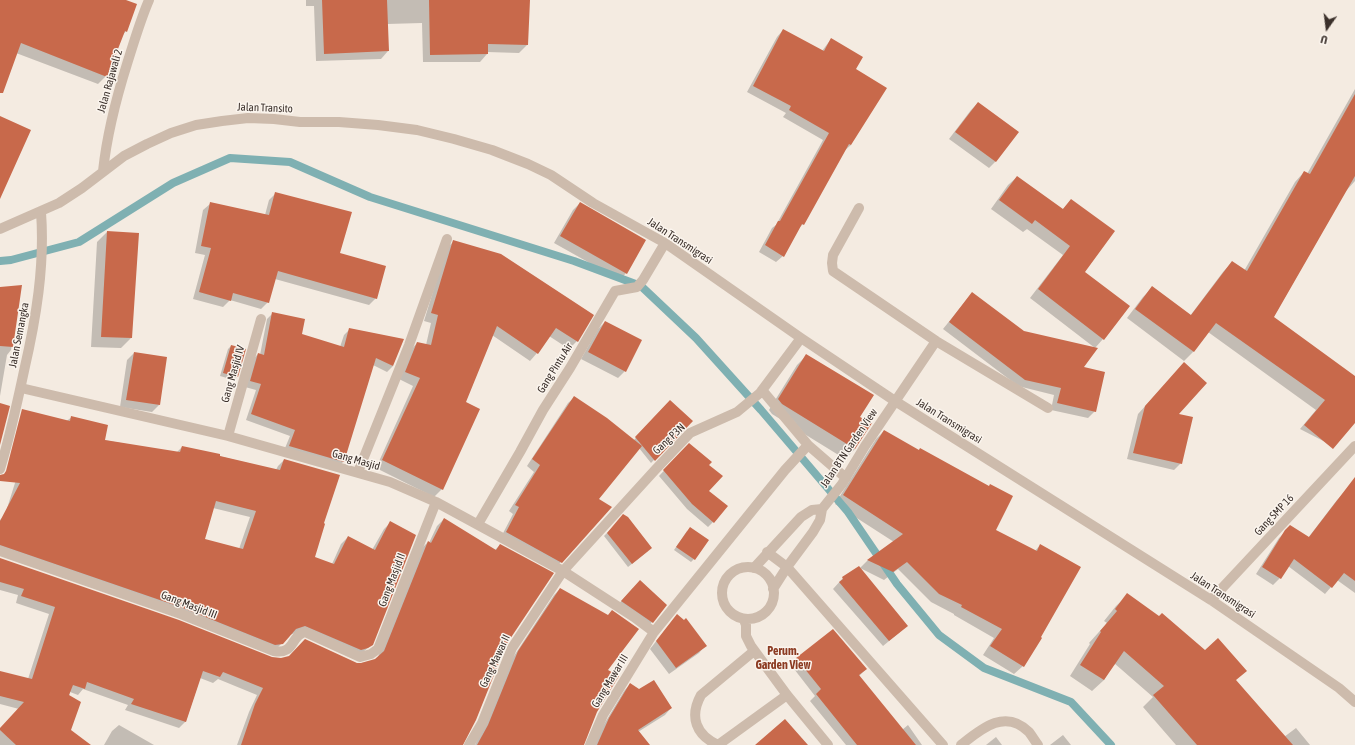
<!DOCTYPE html>
<style>
body{margin:0}
#map{position:relative;width:1355px;height:745px;overflow:hidden;background:#f4ebe1;font-family:"Asap Condensed",sans-serif}
canvas{display:block}
.north{position:absolute;left:1307px;top:8px;width:40px;height:40px;-webkit-text-stroke:3px #fbf5ee;paint-order:stroke;rotate:194deg;font-size:11px;font-weight:700;line-height:16px;text-align:center;color:#3b302b}
.north::after{content:'';display:block;margin:auto;width:14px;height:18px;background:#3b302b;clip-path:polygon(50% 0,100% 100%,50% 72%,0 100%)}
</style>
<div id="map">
<canvas width="1355" height="745"></canvas>
<div class="north">U</div>
</div>
<script>
const c = document.querySelector('canvas').getContext('2d');
c.lineJoin = 'round';
function paint(path, color) {
  c.fillStyle = color;
  c.fill(path, 'evenodd');
}
function strokePath(path, color, width, dash) {
  c.strokeStyle = color;
  c.lineWidth = width;
  c.lineCap = dash ? 'butt' : 'round';
  c.setLineDash(dash || []);
  c.stroke(path);
}
function drawText(font, color, halo, rows, align = 'center') {
  c.font = font + ' "Asap Condensed",sans-serif';
  c.lineWidth = 3;
  c.setLineDash([]);
  c.textBaseline = 'middle';
  c.strokeStyle = halo;
  c.fillStyle = color;
  for (const [text, x, y, turn = 0] of rows) {
    c.save();
    c.translate(x, y);
    c.rotate((+turn || 0) * Math.PI / 180);
    c.textAlign = isNaN(turn) ? turn : align;
    if (halo) c.strokeText(text, 0, 0);
    c.fillText(text, 0, 0);
    c.restore();
  }
}
paint(new Path2D(`
 M0,0H123L126,31L122,36L106,76L98,84L16,53L0,75Z
 M306,0H529L527,45L519,53L487,52V54L480,62H423L422,23L387,24L388,51L381,59L316,61L314,6H306Z
 M783,30L822,51L831,39L854,69L851,145L844,151L803,224L798,229L783,256L776,262L759,252L772,228L776,225L823,140L783,117L786,113L747,92L777,37Z
 M1355,89V181L1345,192L1273,318L1355,377V420L1333,446L1300,429L1316,410L1208,332L1193,352L1184,361L1127,318L1143,297L1152,288L1190,316L1223,272L1232,262L1244,271L1295,182L1304,172L1307,174Z
 M978,103L1017,133L995,162L989,168L949,139L971,110Z
 M1017,177L1062,210L1071,200L1083,272L1103,339L1095,348L1082,368L1095,411L1088,418L1051,410L1054,395L1018,386L943,329L972,293L1024,332L1095,348L1030,298L1063,255L1027,229L1023,232L991,209L1008,185Z
 M276,193L339,254L376,298L369,305L275,279L268,302L261,309L230,300L223,307L193,299L205,255L195,253L203,210L210,204L265,215L269,200Z
 M580,203L626,273L620,280L554,243L573,210Z
 M107,232L131,338L121,348L91,347L97,242Z
 M454,241L592,315L577,341L569,349L549,336L537,353L530,361L492,335L465,403L442,489L434,497L376,468L413,386L399,379L410,351L417,343L426,345L431,323L424,321L446,249Z
 M21,286L11,350L7,355L0,396V288Z
 M273,313L301,335L340,347L344,335L350,329L393,366L387,372L373,365L343,462L337,468L283,453L290,436L246,420L256,390L245,387L252,360L258,354L260,355L267,319Z
 M605,322L625,371L618,378L581,359L598,329Z
 M231,346L245,350L237,377L234,380L220,376L228,349Z
 M134,353L166,358L159,405L152,412L120,407L127,360Z
 M807,355L859,417L871,424L855,449L845,459L772,414L769,410L797,365Z
 M1178,370L1177,415L1181,463L1174,470L1127,459L1138,414Z
 M575,397L633,441L670,401L691,421L651,463L639,448L597,500L561,562L554,569L500,539L513,514L509,511L534,472L527,466L568,403Z
 M72,417L104,440L176,453L182,447L276,470L278,466L284,460L323,524L314,558L332,564L341,544L348,537L372,550L384,529L390,523L372,644L361,654L298,632L290,635L275,650L0,553V520L3,517L4,518L25,451ZM213,508L250,517L239,549L204,540Z
 M884,431L918,451L920,449L994,530L1035,551L1040,545L1023,666L1014,674L983,655L994,638L954,615V614L931,602L898,569L884,580L860,568L868,560L894,542L835,504L876,439Z
 M689,444L708,465V492L713,522L708,527L687,509L659,476Z
 M1344,493L1355,502V593L1337,580L1325,594L1288,566L1280,578L1273,585L1256,574L1279,538L1290,527L1308,538L1337,500Z
 M624,516L648,551L628,567L604,536Z
 M444,519L495,550L500,545L505,645L462,745H237L249,712L257,695L218,679L213,683L200,678L186,721L179,728L125,710L128,705L83,689L78,695L70,692L69,696L70,731L89,745H0V729L19,709L0,704V672L28,679L49,614L16,603L18,595L0,590V559L272,658L357,664L375,660L378,657L421,549L428,542L429,543L437,526Z
 M687,531L694,559L691,562L674,550Z
 M843,578L900,632L883,646L833,589Z
 M633,588L652,622L645,629L615,608Z
 M560,589L606,670L596,712L583,745H475L512,659L554,595Z
 M1128,595L1235,681L1284,737L1296,728L1310,745H1176L1143,707L1153,697L1114,663L1104,680L1092,691L1070,676L1090,644L1089,643L1107,623L1104,621L1116,606Z
 M677,615L705,646L699,653L669,674L650,649Z
 M797,659L866,669L859,676L902,730L908,725L922,745H846L810,701L815,696L791,665Z
 M630,684L671,708L665,715L638,732L639,745H594L603,726L624,691Z
 M119,725L154,745H104L112,731Z
 M1063,735L1071,745H1050Z
 M996,737L1002,745H986Z`), '#0003');
strokePath(new Path2D(`
 M0,261L11,260L79,242L173,183L230,158L290,162L370,197L574,261L641,286L696,338L761,410L848,512L897,584L939,635L984,668L1071,702L1111,745`), '#7fb0b2', 8);
paint(new Path2D(`
 M0,0H126L137,4L127,32L125,31L107,77L21,43L3,93H0Z
 M322,0H387L389,51L324,54Z
 M429,0H530L528,45L488,44V54L430,55Z
 M783,29L824,51L831,38L863,57L856,69L887,88L851,145L849,144L804,225L802,224L784,257L765,245L778,221H780L829,133L789,110L791,106L753,86Z
 M1355,94V176L1274,317L1355,376V423L1333,449L1304,425L1325,400L1216,323L1194,352L1135,309L1152,286L1191,315L1232,261L1247,271L1304,171L1310,174Z
 M978,102L1019,132L996,162L955,132Z
 M0,116L31,130L0,199Z
 M1017,176L1063,209L1071,199L1115,231L1085,272L1130,306L1104,340L1038,289L1070,246L1035,220L1032,224L999,200Z
 M275,192L352,212L340,253L386,266L377,299L278,271L269,303L233,293L231,301L199,292L211,248L201,246L210,202L269,215Z
 M580,202L646,240L627,274L560,236Z
 M107,231L139,233L132,338L101,337Z
 M453,240L501,254L594,315L578,342L556,328L538,354L497,326L466,402L480,409L443,490L382,460L420,378L405,372L417,342L431,345L438,315L431,313Z
 M22,285L13,347L0,346V287Z
 M972,292L1024,331L1098,348L1084,367L1105,372L1096,412L1057,403L1061,388L1025,380L949,322Z
 M272,312L305,319L302,334L344,347L349,328L404,339L393,366L376,358L344,462L289,446L295,430L251,414L261,384L250,381L258,353L264,355Z
 M605,321L642,340L626,372L588,352Z
 M231,345L246,349L238,377L223,373Z
 M134,352L167,357L160,405L126,400Z
 M806,354L874,395L860,417L872,423L855,449L782,404L778,399Z
 M1184,362L1207,383L1179,414L1193,417L1182,464L1133,453L1145,406Z
 M574,396L607,418L642,446L599,499L612,507L562,563L506,532L519,507L515,505L540,465L532,459Z
 M670,400L693,421L655,461L635,437Z
 M0,403L10,406L0,445Z
 M22,409L70,421L71,416L108,425L105,440L180,452L182,446L220,454V456L280,470L284,459L340,475L324,523L325,524L315,557L334,564L348,536L375,550L390,521L416,535L373,645L368,648L361,650L305,626L296,629L283,644L275,645L183,608L0,545V521L20,483L0,481V475L4,474L6,471ZM216,501L256,511L243,549L205,539Z
 M884,430L919,450L920,448L989,486L990,484L1013,496L996,530L1037,551L1040,544L1081,567L1041,637L1042,638L1024,667L990,646L1002,629L961,607L962,605L939,594L907,562L893,572L867,560L903,534L843,495Z
 M689,443L712,462L709,465L723,476L709,491L728,506L714,523L692,504L663,470Z
 M1355,477V581L1344,573L1332,588L1294,559L1281,579L1262,567L1285,530L1290,525L1309,537Z
 M623,514L628,517L652,548L632,564L607,533Z
 M444,518L496,550L500,544L554,573L506,645L476,720L463,745H241L255,704L263,688L223,672L220,677L203,671L186,722L131,704L134,699L87,682L85,689L73,685L69,695L81,702L71,730L91,745H16L0,730V728L24,702L0,696V671L32,679L55,607L21,596L24,589L0,582V558L179,620L272,657L281,658L289,656L305,639L357,663H361L375,659L384,651L428,541L431,543Z
 M690,527L709,540L695,560L676,547Z
 M859,566L908,626L889,641L839,582L843,579L842,577Z
 M640,580L667,605L653,623L621,601Z
 M560,588L608,615L612,610L639,629L608,670L619,676L597,712L584,745H477L488,725L518,651Z
 M1127,593L1159,616L1162,613L1205,650L1218,638L1247,671L1236,680L1293,745H1197L1153,695L1164,686L1124,651L1104,680L1080,665L1101,632L1100,631L1117,611L1115,609Z
 M677,614L684,620L686,618L707,646L676,668L656,641Z
 M833,629L867,669L859,675L916,745H857L816,694L821,689L796,658Z
 M654,680L672,708L638,730L650,745H597L609,718L630,683L639,689Z
 M785,719L808,745H755Z`), '#c8694b');
strokePath(new Path2D(`
 M103,171C107,134 116,99 127,64C134,42 140,21 149,0
 M0,229L59,203L82,188L124,156L147,144L171,133L196,125L222,121L248,118L274,119L300,122H339L378,125L417,130L454,139L492,150L528,164L551,175L593,203L665,243L801,338L895,401L1211,600L1339,688L1355,702
 M936,341L1048,408
 M21,388L228,436L390,482L436,502L563,571L634,617L654,632
 M762,390L808,445L846,478
 M228,436L261,319
 M0,469C10,436 17,404 24,371C36,319 45,266 41,212
 M358,472L409,345L447,239
 M478,524L520,452L543,410L570,368L615,291L637,287L643,280L665,243
 M0,551L181,614L274,651C295,655 290,636 305,632L360,657L371,654L378,649L436,502
 M767,552L787,567L943,745
 M722 593a26 26 0 1 1 52 0a26 26 0 1 1-52 0Z
 M754,568L801,517L812,510L822,509
 M773,589L787,567L813,532L820,520L822,509L842,484L865,446L936,341L833,271L832,263L833,255L859,208
 M1211,600L1355,446
 M744,620L746,625V636L751,646L787,695L828,745
 M469,745L482,723L512,648L563,571L655,470L690,433L737,412L760,393L801,338
 M590,745L603,715L654,632L785,470L808,445
 M718,745C696,735 689,717 701,695L754,651
 M718,745L787,695
 M961,745C981,729 1005,708 1029,732C1032,736 1035,741 1038,745`), '#cdbbac', 10);
drawText('11px', '#3b302b', '#fbf5ee', [
 ["Jalan Rajawali 2",110,81,-74],
 ["Jalan Transito",265,108,2],
 ["Jalan Transmigrasi",680,241,33],
 ["Jalan Semangka",19,335,-79],
 ["Gang Pintu Air",555,368,-58],
 ["Gang Masjid IV",233,374,-74],
 ["Jalan Transmigrasi",949,421,32],
 ["Gang P3N",669,439,-43],
 ["Jalan BTN Garden View",849,448,-56],
 ["Gang Masjid",356,460,16],
 ["Gang SMP 16",1274,515,-47],
 ["Gang Masjid II",392,580,-69],
 ["Jalan Transmigrasi",1223,595,33],
 ["Gang Masjid III",189,605,21],
 ["Gang Mawar II",495,661,-65],
 ["Gang Mawar III",610,681,-59]
]);
drawText('bold 12px', '#8c3b22', '#fbf5ee', [
 ["Perum.",783,651],
 ["Garden View",783,665]
]);
</script>
